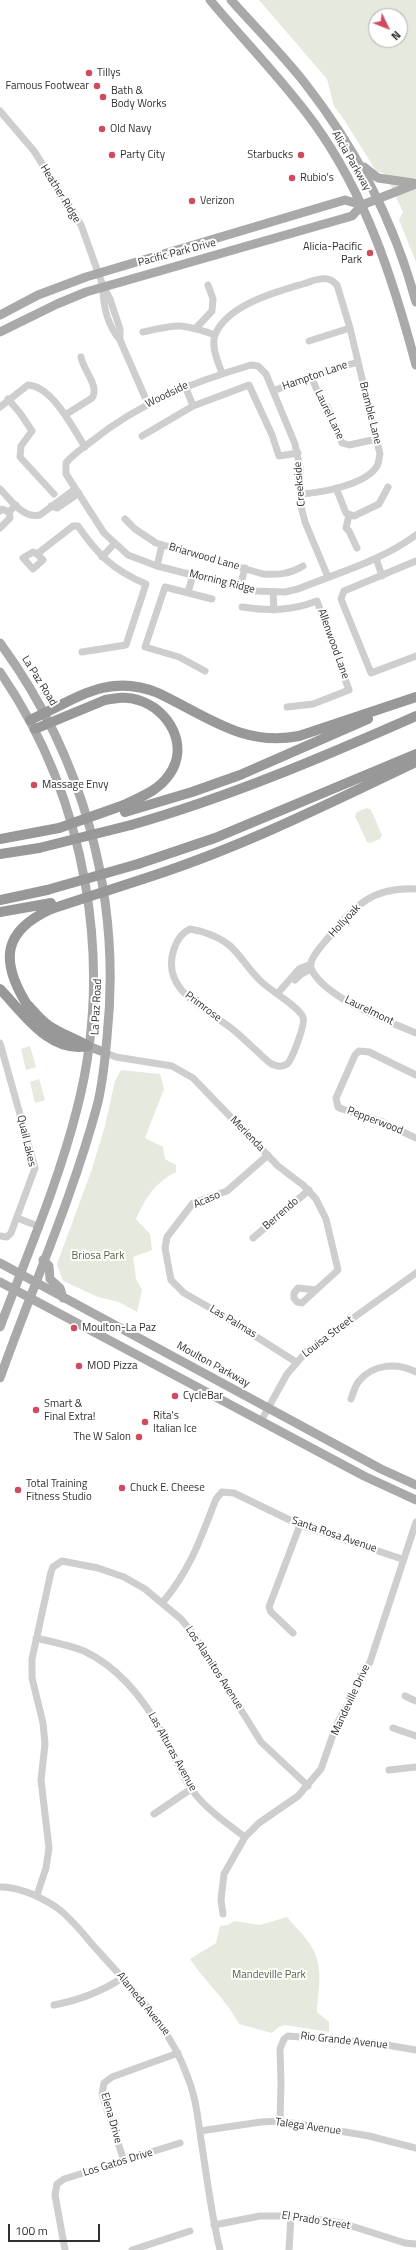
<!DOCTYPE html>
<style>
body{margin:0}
#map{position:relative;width:416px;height:2250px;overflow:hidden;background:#fff;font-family:"Titillium Web",sans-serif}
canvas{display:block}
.north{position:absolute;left:368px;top:8px;width:40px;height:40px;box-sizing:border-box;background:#fff;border:1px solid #adadad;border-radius:50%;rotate:133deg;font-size:11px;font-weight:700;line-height:16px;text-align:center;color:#313131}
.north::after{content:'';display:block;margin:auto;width:14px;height:18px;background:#d04b5e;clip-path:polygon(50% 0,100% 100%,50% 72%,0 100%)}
.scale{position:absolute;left:8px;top:2224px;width:92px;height:18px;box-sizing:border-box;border:2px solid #313131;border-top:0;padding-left:5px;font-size:12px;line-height:14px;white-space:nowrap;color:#313131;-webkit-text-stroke:3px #fff;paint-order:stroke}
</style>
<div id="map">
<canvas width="416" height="2250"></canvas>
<div class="north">N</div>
<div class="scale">100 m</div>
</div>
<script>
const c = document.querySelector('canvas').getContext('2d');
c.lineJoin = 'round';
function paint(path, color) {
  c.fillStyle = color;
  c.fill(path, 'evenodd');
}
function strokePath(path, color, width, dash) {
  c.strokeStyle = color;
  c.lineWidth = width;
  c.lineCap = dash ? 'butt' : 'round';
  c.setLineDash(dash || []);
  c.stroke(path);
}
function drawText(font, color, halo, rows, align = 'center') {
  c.font = font + ' "Titillium Web",sans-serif';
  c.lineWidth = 4;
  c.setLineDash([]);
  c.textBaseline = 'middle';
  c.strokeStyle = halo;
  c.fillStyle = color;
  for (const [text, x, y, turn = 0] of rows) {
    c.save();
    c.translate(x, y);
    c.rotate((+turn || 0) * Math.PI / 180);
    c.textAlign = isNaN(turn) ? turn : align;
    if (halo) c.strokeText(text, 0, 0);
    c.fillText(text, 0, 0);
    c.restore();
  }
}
paint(new Path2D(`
 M259,0H416V262L399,220L403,212L385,174L376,171L345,121L334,106L327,79ZM376,16H400V40H376Z
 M367,808L371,810L382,835L380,839L370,843L367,842L355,816L357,812Z
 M30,1046L36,1067L26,1070L21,1049Z
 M121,1070L160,1074L164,1089L145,1138L163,1147L165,1159L176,1165V1172C156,1182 144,1199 136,1219L150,1234L152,1250L133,1257L136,1279L142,1290L137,1312L119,1302L98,1297L63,1281L57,1264L92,1169L105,1126L115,1081Z
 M39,1079L45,1100L35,1103L30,1082Z
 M287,1917C294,1926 303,1933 309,1943C325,1965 318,1988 317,2012L329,2022V2032L285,2025L279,2027L272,2033L239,2024C226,1999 205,1982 190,1959L216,1943L220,1926L228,1925L234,1921L260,1925Z`), '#e5e9de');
strokePath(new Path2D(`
 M0,111L34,151L81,225L103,286L110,299L120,329V340
 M103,288C103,306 108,326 120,340L148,404
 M196,328L212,311L213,299L208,285
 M143,332C178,324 181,323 215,335
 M309,341L350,328
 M222,373C218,362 211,347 215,335C227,305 276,292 303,284C310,282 320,277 327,279C331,279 334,282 337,285L350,328L380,454C379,457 379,463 377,466C366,485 320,493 300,494
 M311,376L321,400L327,406L342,443L349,445L377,439
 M185,386L193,406
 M273,391L311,376L358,362
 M8,399L20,413L32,431L21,446L20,457L54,494
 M0,407L28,385C52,386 73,428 85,447
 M65,415L92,398C100,386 83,370 81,357
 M142,436L193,406L249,385L272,435L279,456L298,453
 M336,488L346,513L354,516L379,504L388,487
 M0,489C11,500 23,519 40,515L75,489
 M51,506L57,508L79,493
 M0,511L2,509L9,512
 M349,515L346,528L349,531L357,548
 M125,519L135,529L156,543L263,574C278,575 290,574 303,566
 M0,528L10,518L9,512L16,505
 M37,554L43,560L33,569L23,558L33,552L37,554L73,526H78C98,555 113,570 146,584L126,645L82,652
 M102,557L114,544
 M376,558L382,576
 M416,561L344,591L341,599L371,673L416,656
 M157,566L162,545
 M328,577L305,522L301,506L300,468L295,444L266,374L258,366L251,365C193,382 139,403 92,441C83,448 73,454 66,463V474L104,533L128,555L157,566L256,591L285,592L298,589C337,573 381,561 416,535
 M240,587L245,568
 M188,592L193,575
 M273,592L274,610
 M242,607C269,611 291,611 317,601L349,690L313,704L287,707
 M205,671L179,657L145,647L165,587L212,599
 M416,889C371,887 355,906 328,938C321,947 312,955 310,966C321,997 388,1021 416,1033
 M190,929C203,931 219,937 229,945C242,956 250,973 264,984C273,992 299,1007 303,1017C306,1023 292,1060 287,1064C281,1068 275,1066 270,1063C257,1052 245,1039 231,1028C205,1008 160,990 174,949C177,940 181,933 190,929Z
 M295,980L301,974L311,969
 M277,994L299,969L311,964
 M0,1043L35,1168L11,1233L7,1237L0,1236
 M106,1053L116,1057L172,1066L193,1078L278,1166L303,1185L316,1199L326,1219L338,1270L316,1290L298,1288L294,1293V1298L297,1302L302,1303L316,1290
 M416,1075L369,1052L359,1051L355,1055L336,1098L338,1107L342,1109L380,1121L416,1138
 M268,1155L227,1191L193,1203L167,1237L165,1248L171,1280L184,1293L219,1313L296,1362
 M17,1218L38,1226
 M253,1238L309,1190
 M351,1399C353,1393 355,1386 359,1381C373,1364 397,1362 416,1372
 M261,1421L287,1374L307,1351L416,1273
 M163,1602C191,1568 200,1540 216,1499L222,1492L234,1493L300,1525L402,1559
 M293,1633L271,1612L269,1607L300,1525
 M36,1638C52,1642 69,1645 84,1651C120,1668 146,1702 164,1736C174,1754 180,1774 192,1790C206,1809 226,1823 245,1837
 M405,1696L416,1701
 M393,1728L416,1736
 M389,1770L416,1767
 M154,1814L191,1789
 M0,1887C20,1887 39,1896 56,1907C73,1919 86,1938 100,1953C134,1991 171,2028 188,2078C196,2098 198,2119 201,2140C207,2177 211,2214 220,2250
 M37,1895L46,1868L49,1848L41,1780L45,1744L43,1723L32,1678V1659L51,1572L53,1567L62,1561L98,1568L124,1577L145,1589L181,1619L195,1636L261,1742L308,1786
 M223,1914L221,1900L224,1874L245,1837L259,1823L298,1796L321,1769L336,1726L370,1662L416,1522
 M54,2005C80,2000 101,1992 122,1978
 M280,2121L281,2083L280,2049L284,2039L288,2036L375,2043L416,2050
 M200,2131L261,2122L280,2121L369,2136L416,2148
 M124,2161L102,2094L104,2083L112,2077L178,2053
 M214,2225L260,2216H291L342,2223L405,2243L416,2244
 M65,2250L55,2195L57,2184L64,2179L180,2143
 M132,2250L190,2231
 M289,2250L291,2216`), '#cecece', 7);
strokePath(new Path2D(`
 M210,0C244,41 282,79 314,123C366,195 393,279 416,365
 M231,0C255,27 281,53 304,82C355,147 394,221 416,302
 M364,167L378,178L413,183
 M0,315L38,295L86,277L345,200L362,205
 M0,332L57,304L86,292L352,216L362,205L416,184
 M0,643C83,756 122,896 107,1037C105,1060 103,1083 97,1106C72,1199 32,1288 0,1378
 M0,672C86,797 115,962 77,1109C58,1184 27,1255 0,1327
 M88,1046L106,1053
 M43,1260L49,1266L50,1279L60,1288L63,1298
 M0,1263L381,1469L416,1485
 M0,1282L364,1476L416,1500`), '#a9a9a9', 9);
strokePath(new Path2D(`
 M30,720C75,700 107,672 158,693C207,716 243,747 299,736L416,697
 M35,729L105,700C116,698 128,696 138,700C169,709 190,746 169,775C158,791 140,797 124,805
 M125,812L192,792L240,775L368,719
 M131,825C229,797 323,757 416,716
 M0,839L59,828
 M0,854L39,848
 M138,864L215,838L416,754
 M143,879C238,849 326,805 416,762
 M0,900L47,890
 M51,909C3,931 0,960 26,1003C33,1010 39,1019 48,1025C60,1034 75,1038 88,1046
 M0,912L51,903
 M0,989C24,1014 50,1054 88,1046`), '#989898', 10);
strokePath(new Path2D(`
 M59,828L124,805
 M39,848L131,825
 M47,890L138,864
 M51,909L143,879`), '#989898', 10);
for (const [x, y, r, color] of [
 [89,73,4,"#d04b5e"],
 [97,86,4,"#d04b5e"],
 [103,97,4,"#d04b5e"],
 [102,129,4,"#d04b5e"],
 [112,155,4,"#d04b5e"],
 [301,155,4,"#d04b5e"],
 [292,178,4,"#d04b5e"],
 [192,201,4,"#d04b5e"],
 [370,253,4,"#d04b5e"],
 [34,785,4,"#d04b5e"],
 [74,1328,4,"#d04b5e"],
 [79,1366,4,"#d04b5e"],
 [175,1396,4,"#d04b5e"],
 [36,1410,4,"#d04b5e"],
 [145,1422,4,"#d04b5e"],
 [139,1437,4,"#d04b5e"],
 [122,1488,4,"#d04b5e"],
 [18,1490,4,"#d04b5e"]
]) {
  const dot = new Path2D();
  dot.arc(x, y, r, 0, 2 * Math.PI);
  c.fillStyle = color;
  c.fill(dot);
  strokePath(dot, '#fff', 1.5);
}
drawText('11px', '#313131', '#fff', [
 ["Tillys",97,73],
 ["Famous Footwear",89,86,"right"],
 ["Bath &",111,91],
 ["Body Works",111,104],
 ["Old Navy",110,129],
 ["Party City",120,155],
 ["Starbucks",293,155,"right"],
 ["Rubio's",300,178],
 ["Verizon",200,201],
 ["Alicia-Pacific",362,247,"right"],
 ["Park",362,260,"right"],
 ["Massage Envy",42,785],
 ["Moulton-La Paz",82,1328],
 ["MOD Pizza",87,1366],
 ["CycleBar",183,1396],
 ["Smart &",44,1404],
 ["Final Extra!",44,1417],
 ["Rita's",153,1416],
 ["Italian Ice",153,1429],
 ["The W Salon",131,1437,"right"],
 ["Total Training",26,1484],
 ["Fitness Studio",26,1497],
 ["Chuck E. Cheese",130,1488]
], 'left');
drawText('11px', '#313131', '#fff', [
 ["Alicia Parkway",351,161,60],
 ["Heather Ridge",60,194,58],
 ["Pacific Park Drive",177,253,-15],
 ["Hampton Lane",315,376,-19],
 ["Woodside",167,395,-26],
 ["Bramble Lane",370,413,76],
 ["Laurel Lane",329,415,64],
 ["Creekside",300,484,-95],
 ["Briarwood Lane",204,557,16],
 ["Morning Ridge",222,582,14],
 ["Allenwood Lane",333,644,70],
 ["La Paz Road",39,681,58],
 ["Hollyoak",345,921,-47],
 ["La Paz Road",97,1007,-87],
 ["Primrose",203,1007,37],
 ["Laurelmont",369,1011,26],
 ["Pepperwood",375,1121,21],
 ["Merienda",247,1134,46],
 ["Quail Lakes",26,1141,77],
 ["Acaso",207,1200,-24],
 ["Berrendo",281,1214,-41],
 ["Las Palmas",233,1322,31],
 ["Louisa Street",328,1337,-37],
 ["Moulton Parkway",213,1365,29],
 ["Santa Rosa Avenue",334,1535,19],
 ["Los Alamitos Avenue",214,1668,57],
 ["Mandeville Drive",351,1700,-65],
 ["Las Alturas Avenue",172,1752,61],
 ["Alameda Avenue",143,2004,51],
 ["Rio Grande Avenue",344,2041,6],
 ["Elena Drive",111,2118,74],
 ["Talega Avenue",308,2127,8],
 ["Los Gatos Drive",118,2163,-17],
 ["El Prado Street",316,2221,9]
]);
drawText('11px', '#576844', '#fff', [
 ["Briosa Park",98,1256],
 ["Mandeville Park",269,1975]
]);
</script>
